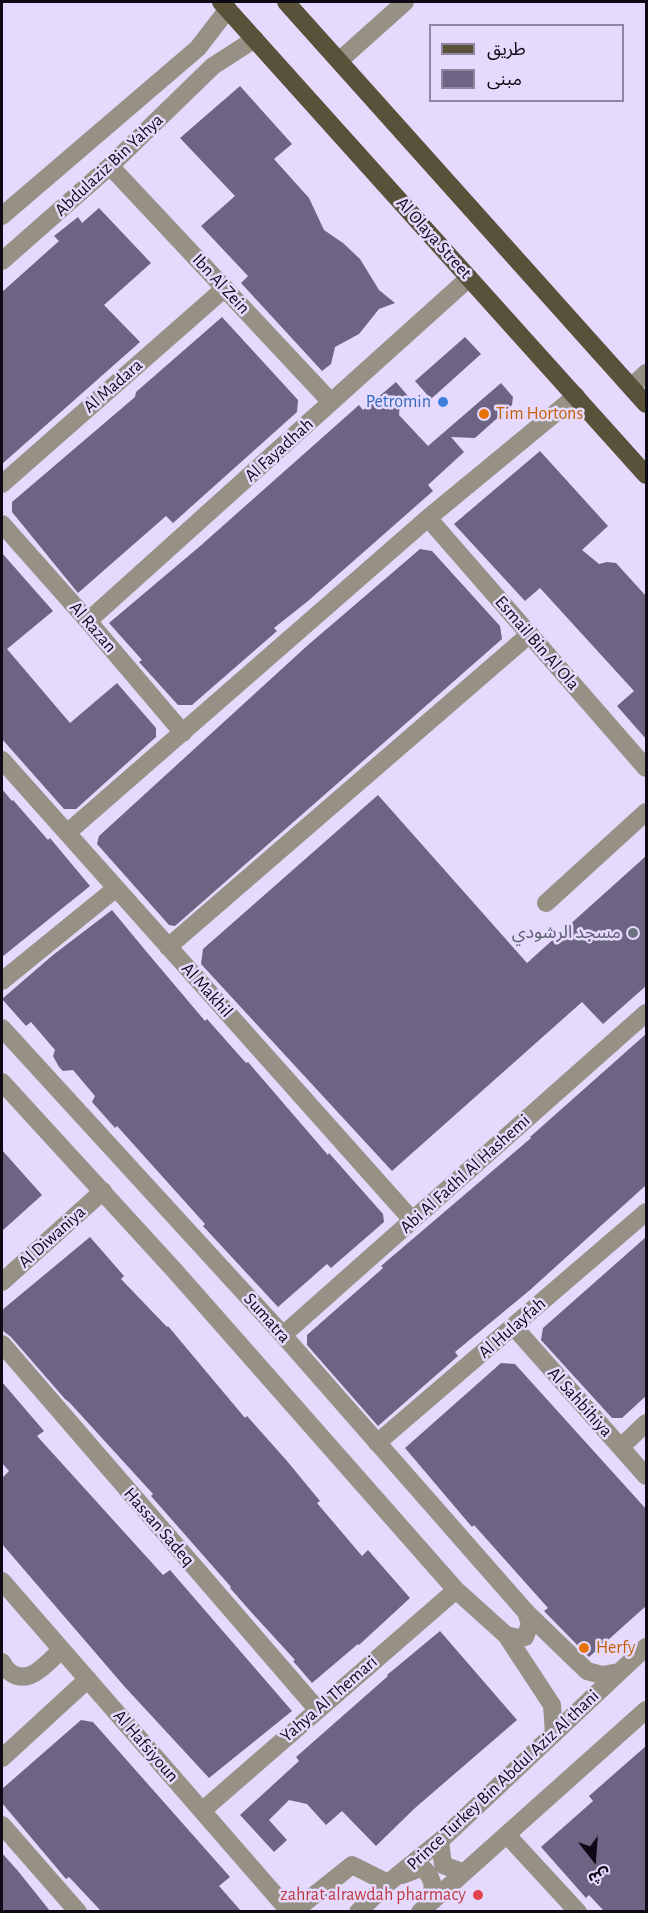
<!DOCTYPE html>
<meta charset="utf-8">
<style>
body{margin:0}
#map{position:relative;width:648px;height:1913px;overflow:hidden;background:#e5dafe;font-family:"Alegreya Sans","Noto Sans Arabic",sans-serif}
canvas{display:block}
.frame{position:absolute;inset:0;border:3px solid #0d0915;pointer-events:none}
.legend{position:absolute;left:429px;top:24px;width:195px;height:78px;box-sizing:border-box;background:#e5dafe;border:2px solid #8f86a1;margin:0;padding:8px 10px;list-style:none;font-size:18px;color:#0d0915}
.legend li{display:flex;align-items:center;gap:12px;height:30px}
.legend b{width:30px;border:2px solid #8f86a1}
.north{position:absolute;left:564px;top:1829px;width:60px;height:60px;-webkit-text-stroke:4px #e5dafe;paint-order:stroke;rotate:163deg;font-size:16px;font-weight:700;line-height:24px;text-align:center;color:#0d0915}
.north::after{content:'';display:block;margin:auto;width:21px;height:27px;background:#0d0915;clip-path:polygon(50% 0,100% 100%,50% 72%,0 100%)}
</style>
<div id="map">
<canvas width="648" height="1913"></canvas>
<div class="frame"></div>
<ul class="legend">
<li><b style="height:8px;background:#5a513b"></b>طريق</li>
<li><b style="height:16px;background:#6d6483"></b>مبنى</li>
</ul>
<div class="north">ش</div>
</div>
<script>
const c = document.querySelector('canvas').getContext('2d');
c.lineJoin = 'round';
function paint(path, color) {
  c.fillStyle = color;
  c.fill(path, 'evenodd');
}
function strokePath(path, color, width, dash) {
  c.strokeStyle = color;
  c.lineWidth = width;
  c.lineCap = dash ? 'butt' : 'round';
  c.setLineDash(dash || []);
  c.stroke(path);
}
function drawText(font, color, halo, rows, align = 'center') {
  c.font = font + ' "Alegreya Sans","Noto Sans Arabic",sans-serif';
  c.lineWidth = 5;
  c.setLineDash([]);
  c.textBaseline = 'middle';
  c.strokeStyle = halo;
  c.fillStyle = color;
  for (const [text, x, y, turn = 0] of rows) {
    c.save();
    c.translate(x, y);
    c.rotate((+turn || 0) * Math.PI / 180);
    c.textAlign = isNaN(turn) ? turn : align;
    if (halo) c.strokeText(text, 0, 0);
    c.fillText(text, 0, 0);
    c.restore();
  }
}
paint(new Path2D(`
 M240,86L292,144L274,159L309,198L324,230L343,243L360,259L379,290L395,303L379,309L359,334L335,347L331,364L322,371L241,283L248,276L201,226L235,196L180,138Z
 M99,208L151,263L104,305L140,342L2,464V292L59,241L54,236L78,217L82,223Z
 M222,317L298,400L297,412L173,523L166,516L78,593L12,512V502L135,397L136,392Z
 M465,337L481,354L431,399L415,381Z
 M396,382L408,396L400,403L399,415L428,446L501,383L513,397L512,405L475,438L451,437L464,452L428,485L433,491L308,601L274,628L277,631L192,705H178L139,662L142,660L109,623L199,547L359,405L363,410Z
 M540,451L608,526L582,550L599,564L607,562L616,563L646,596V739L617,706L634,691L540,588L525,601L454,524Z
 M420,549L432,551L500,626L502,639L175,926L169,925L97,844L99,836L308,645Z
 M2,553L53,611L7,649L70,723L117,683L156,728V737L76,809H64L2,739Z
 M2,789L12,801L13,800L48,840L50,838L90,886L2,957Z
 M378,795L527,963L646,856V986L603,1024L582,1002L392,1171L201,964L203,949Z
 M112,910L145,950L205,1021L207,1019L246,1063L248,1062L328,1155L329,1153L383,1214L384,1222L331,1268L327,1264L278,1307L203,1226L205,1224L117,1126L115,1128L92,1102L95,1096L73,1070L63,1071L59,1067L53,1056L55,1050L31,1022L26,1026L2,999L53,955Z
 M646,1034V1185L530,1290L455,1352L458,1356L378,1426L307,1345V1335L383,1268L381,1266L531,1138L530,1137Z
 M2,1150L42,1195L2,1231Z
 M90,1237L124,1276L121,1279L167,1327L168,1326L245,1418L247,1416L287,1461L320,1501L317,1503L362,1556L368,1550L410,1598L359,1645L358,1644L312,1683L293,1661L295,1660L252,1613L230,1588L231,1587L151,1496L153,1494L70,1403L65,1399L11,1337L2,1330V1310Z
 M646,1237V1396L622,1418H612L541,1340L543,1328Z
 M501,1363L515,1364L646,1509V1606L589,1657L544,1611L548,1608L474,1525L472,1527L405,1448Z
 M2,1382L44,1431L37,1436L163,1575L170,1570L292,1711L209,1778L124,1686L2,1544V1478L9,1471L2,1463Z
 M440,1631L517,1720L415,1808L376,1846L342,1811L326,1825L307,1804L289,1800L269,1820L287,1840L274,1852L240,1815L299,1761L296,1757L388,1676L387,1675Z
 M81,1720L93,1722L230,1877L219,1886L241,1911H101L69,1877L66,1879L2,1803V1789Z
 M646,1746V1911H604L589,1895L586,1898L541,1847L593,1801L589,1796Z
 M2,1853L18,1871L50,1911H2Z`), '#6d6483');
strokePath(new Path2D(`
 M339,61L405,2
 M110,166L331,402
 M2,216L198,48L228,9
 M2,261L110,166L213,66L255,39
 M631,387L646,373
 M2,484L225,288
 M428,518L646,768
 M2,524L88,621L183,733
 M88,621L469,278
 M2,760L412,1220
 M67,833L428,518L576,396
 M546,903L646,812
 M168,947L530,634
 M2,981L115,889
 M2,1028L283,1335L526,1612L587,1671L602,1675L619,1672
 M2,1082L175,1271L456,1590L506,1635L552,1705L554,1734
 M2,1282L103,1191
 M514,1327L646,1476
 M283,1335L646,1013
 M2,1344L317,1709
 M377,1443L646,1212
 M621,1447L646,1423
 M2,1581L290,1912
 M506,1635L518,1638L525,1637L530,1624L526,1612
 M2,1662C4,1666 8,1671 11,1673C30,1686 49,1661 61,1650
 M2,1758L88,1679
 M203,1810L456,1590
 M2,1825L78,1912
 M507,1835L578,1912
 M440,1841L443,1865L462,1872
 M402,1875L418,1869H424C435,1881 435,1890 426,1903
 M293,1912L352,1865L388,1883
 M358,1912L388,1883L440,1841L646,1647
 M420,1912L646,1710`), '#979185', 18);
strokePath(new Path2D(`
 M221,2L646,475
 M286,2L646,404`), '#5a513b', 18);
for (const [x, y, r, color] of [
 [443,402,6,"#3f7fe0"],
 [484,414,6,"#e8710a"],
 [633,933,6,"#6b7280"],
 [584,1648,6,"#e8710a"],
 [478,1895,6,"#e0444e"]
]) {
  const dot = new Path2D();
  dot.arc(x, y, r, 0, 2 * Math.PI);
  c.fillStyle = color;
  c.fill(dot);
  strokePath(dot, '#e5dafe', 2);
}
drawText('18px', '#0d0915', '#e5dafe', [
 ["Abdulaziz Bin Yahya",109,165,-43],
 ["Al Olaya Street",434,238,48],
 ["Ibn Al Zein",221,284,47],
 ["Al Madara",113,386,-41],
 ["Al Fayadhah",279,450,-42],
 ["Al Razan",93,627,49],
 ["Esmail Bin Al Ola",537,643,49],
 ["Al Makhil",207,990,48],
 ["Abi Al Fadhl Al Hashemi",465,1174,-42],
 ["Al Diwaniya",52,1237,-42],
 ["Sumatra",267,1318,48],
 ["Al Hulayfah",512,1328,-41],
 ["Al Sahbihiya",580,1402,48],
 ["Hassan Sadeq",159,1527,49],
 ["Yahya Al Themari",329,1699,-41],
 ["Al Hafsiyoun",146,1746,49],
 ["Prince Turkey Bin Abdul Aziz Al thani",503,1780,-43]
]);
drawText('18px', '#366cbe', '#e5dafe', [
 ["Petromin",431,402]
], 'right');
drawText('18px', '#c56008', '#e5dafe', [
 ["Tim Hortons",496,414],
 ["Herfy",596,1648]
], 'left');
drawText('18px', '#5b616d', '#e5dafe', [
 ["مسجد الرشودي",621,933]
], 'right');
drawText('18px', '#be3a42', '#e5dafe', [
 ["zahrat alrawdah pharmacy",466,1895]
], 'right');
</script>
